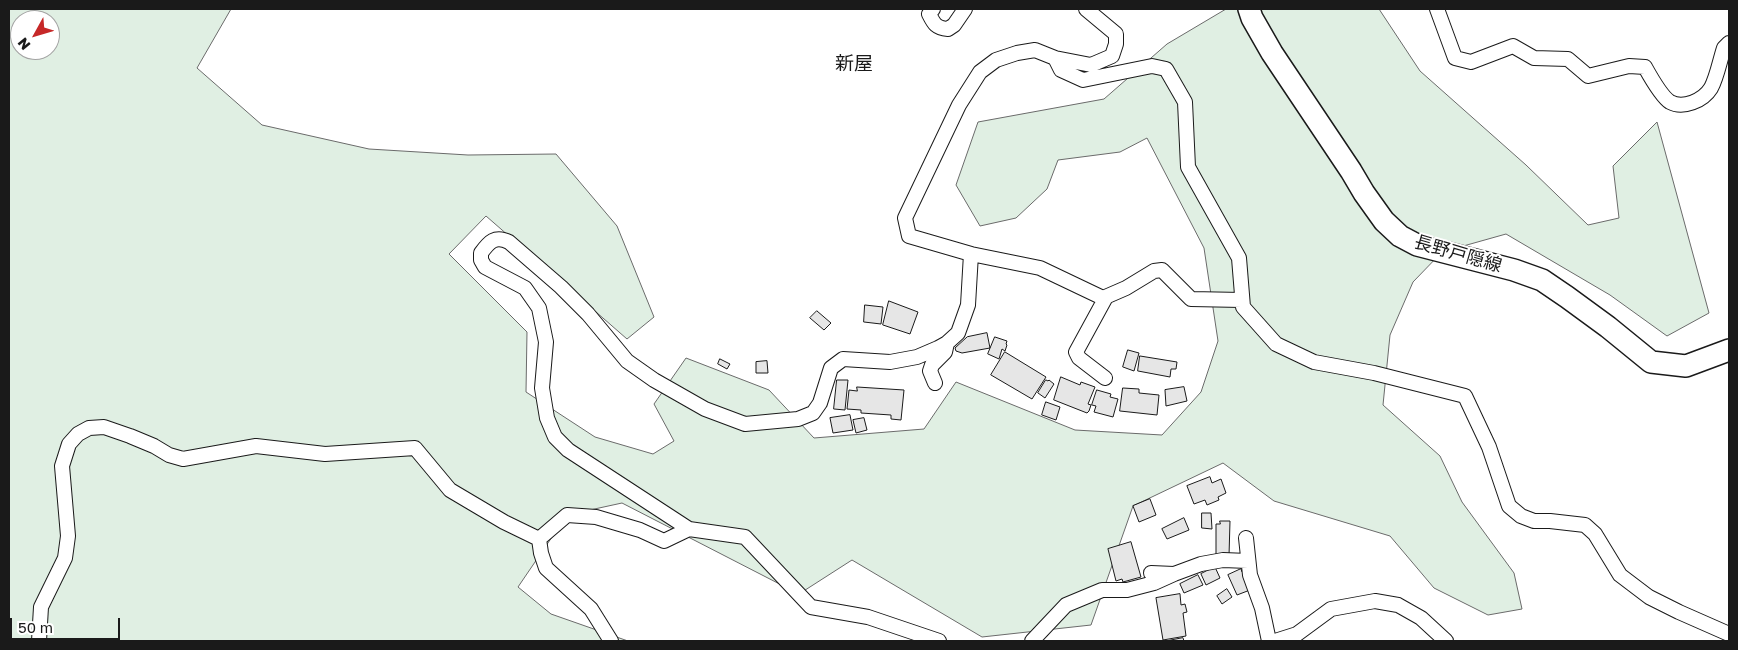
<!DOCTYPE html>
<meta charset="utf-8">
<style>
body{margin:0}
#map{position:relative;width:1738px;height:650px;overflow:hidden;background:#fff;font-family:"Golos Text",sans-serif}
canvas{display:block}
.frame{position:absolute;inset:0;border:10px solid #1a1a1a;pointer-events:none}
.north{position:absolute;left:10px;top:10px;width:50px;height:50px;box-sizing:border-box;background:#fff;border:1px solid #a3a3a3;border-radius:50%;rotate:231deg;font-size:14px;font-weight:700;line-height:20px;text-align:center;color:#1a1a1a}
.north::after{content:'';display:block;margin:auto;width:18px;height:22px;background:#c62828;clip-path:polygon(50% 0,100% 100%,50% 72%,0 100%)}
.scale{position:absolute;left:10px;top:618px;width:110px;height:22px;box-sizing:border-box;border:2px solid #1a1a1a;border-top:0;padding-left:6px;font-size:15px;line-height:18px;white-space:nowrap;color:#1a1a1a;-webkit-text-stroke:4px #fff;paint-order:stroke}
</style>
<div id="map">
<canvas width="1738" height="650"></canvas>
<div class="frame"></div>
<div class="north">N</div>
<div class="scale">50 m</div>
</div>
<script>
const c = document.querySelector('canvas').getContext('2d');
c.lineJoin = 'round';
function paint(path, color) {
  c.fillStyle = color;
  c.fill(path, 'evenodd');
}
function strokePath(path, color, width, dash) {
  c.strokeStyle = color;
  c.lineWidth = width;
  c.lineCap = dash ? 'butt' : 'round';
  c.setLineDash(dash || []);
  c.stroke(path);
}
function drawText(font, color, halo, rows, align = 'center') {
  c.font = font + ' "Golos Text","Noto Sans JP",sans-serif';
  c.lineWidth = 4;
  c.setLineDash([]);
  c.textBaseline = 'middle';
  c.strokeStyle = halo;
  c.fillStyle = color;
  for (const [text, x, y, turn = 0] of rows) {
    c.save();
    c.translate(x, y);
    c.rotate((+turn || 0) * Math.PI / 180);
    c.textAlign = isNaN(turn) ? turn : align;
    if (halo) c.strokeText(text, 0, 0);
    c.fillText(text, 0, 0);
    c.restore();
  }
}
const green = new Path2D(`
 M9,9H231L197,68L262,125L369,149L468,155L556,154L617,226L654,317L627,339L486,216L449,254L527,332L526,392L595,437L653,454L674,441L654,404L686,358L769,390L814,438L924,429L956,382L1075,430L1162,435L1201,392L1218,341L1204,248L1147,138L1120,152L1058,160L1047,189L1016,218L980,226L956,185L978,122L1104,99L1167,44L1226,9H1379L1420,71L1526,165L1588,225L1619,218L1613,166L1657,122L1709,313L1667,336L1610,295L1506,234L1442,252L1413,282L1390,335L1383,405L1440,456L1462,502L1514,573L1522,609L1488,615L1434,588L1390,536L1274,501L1223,463L1133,506L1091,625L982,637L852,560L799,594L622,503L567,515L518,587L551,614L628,641H9ZM20,20H50V50H20Z`);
paint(green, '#e0efe3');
strokePath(green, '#6a6a6a', 1);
const building = new Path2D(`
 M889,301L918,312L910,334L883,325Z
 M865,305L883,307L881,324L864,322Z
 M817,311L831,323L824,330L810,318Z
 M987,333L990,348L962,353L956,351L955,348L967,337Z
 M995,337L1007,341L1006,344L1007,345L1005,351L1002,349L999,359L988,354Z
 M1128,350L1139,353L1134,371L1123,367Z
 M1005,352L1046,377L1032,399L991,375Z
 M1140,356L1177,362L1176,369H1171L1170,377L1138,371Z
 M720,359L730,364L727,369L718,364Z
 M767,361L768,373H756V362Z
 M1061,377L1080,385L1081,382L1095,387L1088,404L1091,405L1089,411L1087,413L1054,400Z
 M837,380H848L845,410L834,409Z
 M1046,380L1048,381L1049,380L1054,384L1045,398L1038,393Z
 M857,387L904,390L901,420L891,419V415L861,413V410L847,409L849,390L857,391Z
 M1184,387L1187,401L1166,406L1165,390Z
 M1123,388L1139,389V393L1159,395L1157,415L1120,411Z
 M1097,390L1111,394L1110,397L1118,399L1113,417L1094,412L1096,406L1092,405Z
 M1046,402L1060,407L1056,420L1042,415Z
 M850,415L853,430L833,433L830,418Z
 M864,418L867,430L856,433L853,420Z
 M1210,477L1212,483L1221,479L1226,493L1218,497L1219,500L1207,505L1205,500L1194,504L1187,486Z
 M1150,499L1156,515L1139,522L1133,506Z
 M1202,513H1211L1212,529L1202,528Z
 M1184,518L1189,530L1167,539L1162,529Z
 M1220,521H1230L1229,556L1216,555V524H1220Z
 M1131,542L1141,577L1123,582L1122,579L1116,581L1108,549Z
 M1215,567L1220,578L1206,585L1201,574Z
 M1241,569L1242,572L1243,571L1250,590L1237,595L1228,575Z
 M1198,575L1203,585L1184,593L1180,584Z
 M1227,589L1232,597L1222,604L1217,596Z
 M1180,594L1181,605L1185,604L1187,612L1183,613L1186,636L1163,640L1156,598Z
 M1183,638L1184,641H1166Z`);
paint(building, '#e6e6e6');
strokePath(building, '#1a1a1a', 1);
const street = new Path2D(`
 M933,9L929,14C934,24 936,28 948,29L954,25L965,9
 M1437,9L1455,58L1471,62L1513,46L1534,58L1568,59L1588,76L1629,66L1645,67C1650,76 1661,96 1670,102C1683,109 1703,101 1711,88C1717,77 1720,60 1724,48L1729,43
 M1055,58L1061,70L1083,80L1152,66L1166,69L1185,102L1188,167L1239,258L1243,307L1276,344L1314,362L1374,373L1465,396L1489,447L1509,506L1521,516L1534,521H1550L1585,525L1595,534L1620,575L1649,597L1679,612L1729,634
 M971,254L1040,268L1103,298L1126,288L1154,271L1162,270L1191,299L1242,300
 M1105,378L1079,358L1076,352L1106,297
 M935,383L930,371L932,365L945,352L947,343
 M1246,538L1250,575L1262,608L1269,641
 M539,539L567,515L596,517L640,530L664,541L689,529
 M539,539L541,553L546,568L591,609L611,641
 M1151,573L1174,574L1201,564L1223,560L1248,561
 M39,641L41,607L65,558L68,536L62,466L69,444L78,434L89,428L104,427L130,436L154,446L169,455L183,459L256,446L325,454L415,448L450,490L504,522L539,539
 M939,641L868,617L811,607L745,537L689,529L568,450L555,437L547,418L542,388L546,342L539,308L525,288L485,267L481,260V253C489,242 495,235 509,242L561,287L588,314L627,361L654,380L705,409L745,424L798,419L813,413L820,403L831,368L843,359L890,362L917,357L938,348L947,343L958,333L968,305L971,254L909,236L905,218L959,105L980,72L996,60L1017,53L1035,50L1055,58L1091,65L1112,56L1116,44V34L1086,9
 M1032,641L1066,605L1102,590H1127L1154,583L1174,574
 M1275,641L1297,634L1331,609L1375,601L1398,605L1421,618L1446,641`);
const primary = new Path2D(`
 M1249,9L1252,18L1272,53L1351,171L1364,193L1384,221L1400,236L1417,245L1514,270L1542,280L1567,297L1608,327L1651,362L1686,366L1729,350`);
strokePath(street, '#1a1a1a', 16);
strokePath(primary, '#1a1a1a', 24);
strokePath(street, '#fff', 14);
strokePath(primary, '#fff', 21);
drawText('18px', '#1a1a1a', '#fff', [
 ["長野戸隠線",1458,254,16]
]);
drawText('19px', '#1a1a1a', '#fff', [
 ["新屋",854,64]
]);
</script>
